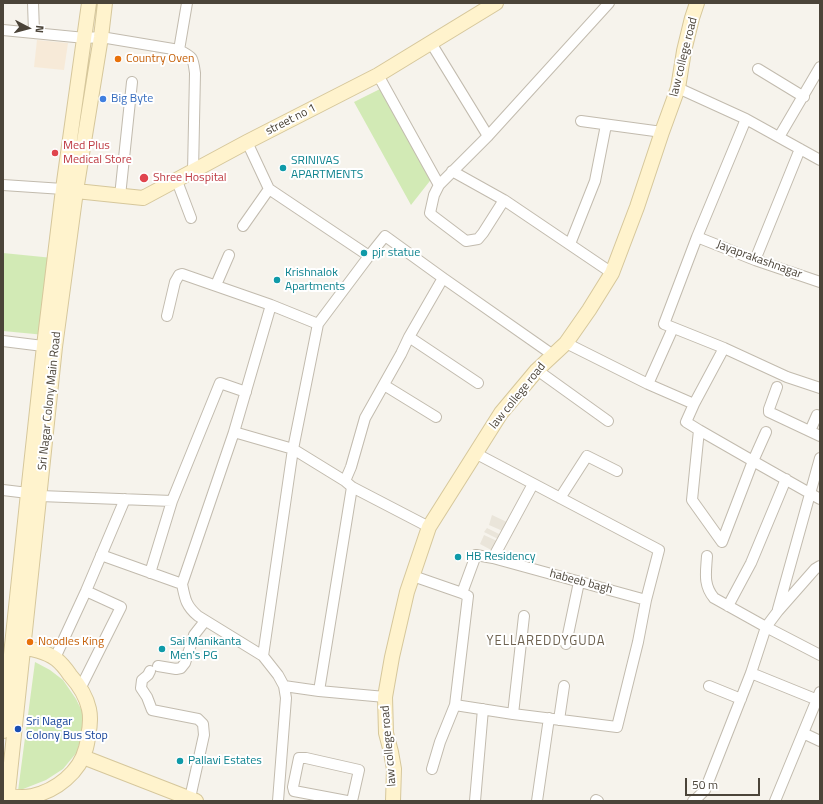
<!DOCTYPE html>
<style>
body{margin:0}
#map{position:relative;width:823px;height:804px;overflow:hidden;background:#f6f3ec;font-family:"Titillium Web",sans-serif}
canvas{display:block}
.frame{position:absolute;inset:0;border:4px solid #4b4439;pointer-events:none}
.north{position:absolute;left:8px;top:8px;width:40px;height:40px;-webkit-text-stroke:3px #fff;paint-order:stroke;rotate:96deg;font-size:11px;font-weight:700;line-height:16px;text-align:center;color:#4b4439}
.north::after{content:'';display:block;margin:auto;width:14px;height:18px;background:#4b4439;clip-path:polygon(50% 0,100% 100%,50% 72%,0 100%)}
.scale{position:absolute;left:685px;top:778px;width:75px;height:18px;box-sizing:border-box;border:2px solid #4b4439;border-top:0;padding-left:5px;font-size:12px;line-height:14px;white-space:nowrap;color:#4b4439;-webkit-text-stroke:3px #fff;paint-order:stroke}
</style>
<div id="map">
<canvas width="823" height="804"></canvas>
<div class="frame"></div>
<div class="north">N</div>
<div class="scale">50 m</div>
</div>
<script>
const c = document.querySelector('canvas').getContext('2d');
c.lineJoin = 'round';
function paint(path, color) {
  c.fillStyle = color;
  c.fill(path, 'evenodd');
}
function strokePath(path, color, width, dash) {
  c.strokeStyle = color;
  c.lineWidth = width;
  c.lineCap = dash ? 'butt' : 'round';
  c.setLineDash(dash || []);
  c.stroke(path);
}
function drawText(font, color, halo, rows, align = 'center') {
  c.font = font + ' "Titillium Web",sans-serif';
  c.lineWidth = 4;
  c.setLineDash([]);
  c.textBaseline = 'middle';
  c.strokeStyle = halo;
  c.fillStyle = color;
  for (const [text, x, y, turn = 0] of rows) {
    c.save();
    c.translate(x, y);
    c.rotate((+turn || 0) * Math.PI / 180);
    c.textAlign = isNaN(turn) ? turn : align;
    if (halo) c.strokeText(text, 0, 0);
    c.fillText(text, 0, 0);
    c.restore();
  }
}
paint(new Path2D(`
 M492,515L509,523L505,532L489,525Z
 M487,528L501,535L498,539L484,532Z
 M484,535L497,541L493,551L480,544Z`), '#eae5da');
paint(new Path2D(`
 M37,40L68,43L64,70L34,67Z`), '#f7ead8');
paint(new Path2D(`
 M380,89L433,177L411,205L354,102Z
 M3,253L53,258L45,335L3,331Z
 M35,662L50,670L63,680L76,699L82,711V733L77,752L63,769L46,780L18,791Z`), '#d2eab5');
const street = new Path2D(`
 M33,3L34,32
 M3,30L85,38L101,37L179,50C193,57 193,57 195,73L193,172
 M431,43L488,136
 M179,50L187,3
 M758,69L804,97
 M378,75L439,185
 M678,88L746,119L820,160
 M746,119L697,237L664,324L724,348L787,377L820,388
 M581,121L662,132
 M779,137L820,67
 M247,142L269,189L369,256
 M452,171L504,200L612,273
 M177,181L191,218
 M3,185L63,189
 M120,196L132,82
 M504,200L483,233L478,239L466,241L433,216L430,213L434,195L439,185L488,136L609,3
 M243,226L269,189
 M697,237L755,260L820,282
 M570,244L595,181L606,125
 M755,260L800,149
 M216,285L229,255
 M167,316L175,282L179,275L182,274L271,305L318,324
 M409,337L478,383
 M3,341L51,347
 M566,343L648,384L694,404
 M537,370L608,421
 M648,384L673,328
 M384,385L436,417
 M777,387L769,409V412L820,436
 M699,430L753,461L820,499
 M810,431L817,415
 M234,432L293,449L345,481L352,487L429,527
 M345,481L351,467L365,418L401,354L409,337L443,278
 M3,490L28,493L40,496L172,501
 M560,498L587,456L617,471
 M722,542L692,500L699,430L686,422L694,404L724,348
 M722,542L753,461L766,432
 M101,555L182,584C185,599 186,606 198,616L263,656L278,675L284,686L319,691L385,697
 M707,556C706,572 703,585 714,598L766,627L820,655
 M493,558L646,600
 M150,573L172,501L220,383L246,392
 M413,576L462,593
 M182,584L234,432L271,305
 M728,606L751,563L786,479
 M778,609L820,458
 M566,644L579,582
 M263,656L293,449L318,324L369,256L385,236L443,278L553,355
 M55,658L86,591L125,499
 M158,666L176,669L181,668L185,663L194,635L205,621
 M150,671L148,675L142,680L141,688L147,697L152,710L198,719L203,724L204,735L190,798
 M751,673L820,701
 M709,686L741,699
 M81,687L121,607L86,591
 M319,691L352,487
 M455,705L513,714L617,727L638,642L646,600L659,550L475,453
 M513,714L524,616
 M559,720L564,686
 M803,733L820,741
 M432,769L440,742L455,705L468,596L462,593L476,555L493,558L533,484
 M596,800L598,801
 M278,801L286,698L284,686
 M347,801L294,791L293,787L299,758H306L359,770L352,801
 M475,801L483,709
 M537,801L549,718
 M693,801L696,799L705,790L751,673L766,627L778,611L815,569L820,566
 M775,801L820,692`);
const secondary = new Path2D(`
 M76,191L143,198L247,142L378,75L496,3
 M3,731L28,493L44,346L63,189L89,3
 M83,757L196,801
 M8,796C16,797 24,798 32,796C56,791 80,772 86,748C87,744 88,740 88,736C90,727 91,718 89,709C86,695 79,685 70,675C66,669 61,663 56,659C45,651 29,648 15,647
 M7,801L55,347L76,191L101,37L105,3
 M393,801L394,769L391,752L386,733L385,697L392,657L407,592L429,527L501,413L537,370L566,343L589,310L612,273L637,207L662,132L678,88L684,51L692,18L697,3`);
strokePath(street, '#c2bbae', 12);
strokePath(secondary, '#d6c79b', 16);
strokePath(street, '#fff', 10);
strokePath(secondary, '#fff3cd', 14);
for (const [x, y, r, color] of [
 [118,59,4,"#e8710a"],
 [103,99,4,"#3f7fe0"],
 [55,153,4,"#e0444e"],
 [283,168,4,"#0f9aa8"],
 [144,178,5,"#e0444e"],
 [364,253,4,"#0f9aa8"],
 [277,280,4,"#0f9aa8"],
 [458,557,4,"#0f9aa8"],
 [30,642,4,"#e8710a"],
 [162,649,4,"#0f9aa8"],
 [18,729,4,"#1a4fb4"],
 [180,761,4,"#0f9aa8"]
]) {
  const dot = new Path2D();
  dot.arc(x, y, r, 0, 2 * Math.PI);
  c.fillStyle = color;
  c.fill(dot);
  strokePath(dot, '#fff', 1.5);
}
drawText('12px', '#4b4439', '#fff', [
 ["law college road",684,57,-76],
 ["street no 1",291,120,-27],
 ["Jayaprakashnagar",759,260,20],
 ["law college road",518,396,-51],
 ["Sri Nagar Colony Main Road",50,401,-84],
 ["habeeb bagh",581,582,15],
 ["law college road",389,746,-95]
]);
drawText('12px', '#c56008', '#fff', [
 ["Country Oven",126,59],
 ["Noodles King",38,642]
], 'left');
drawText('12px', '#366cbe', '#fff', [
 ["Big Byte",111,99]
], 'left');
drawText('12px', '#be3a42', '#fff', [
 ["Med Plus",63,146],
 ["Medical Store",63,160],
 ["Shree Hospital",153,178]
], 'left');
drawText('12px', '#0d838f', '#fff', [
 ["SRINIVAS",291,161],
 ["APARTMENTS",291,175],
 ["pjr statue",372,253],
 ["Krishnalok",285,273],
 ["Apartments",285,287],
 ["HB Residency",466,557],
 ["Sai Manikanta",170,642],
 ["Men's PG",170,656],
 ["Pallavi Estates",188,761]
], 'left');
drawText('12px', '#164399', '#fff', [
 ["Sri Nagar",26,722],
 ["Colony Bus Stop",26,736]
], 'left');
c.letterSpacing = '1px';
drawText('13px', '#6e6250', '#fff', [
 ["YELLAREDDYGUDA",546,642]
]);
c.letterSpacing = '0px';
</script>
